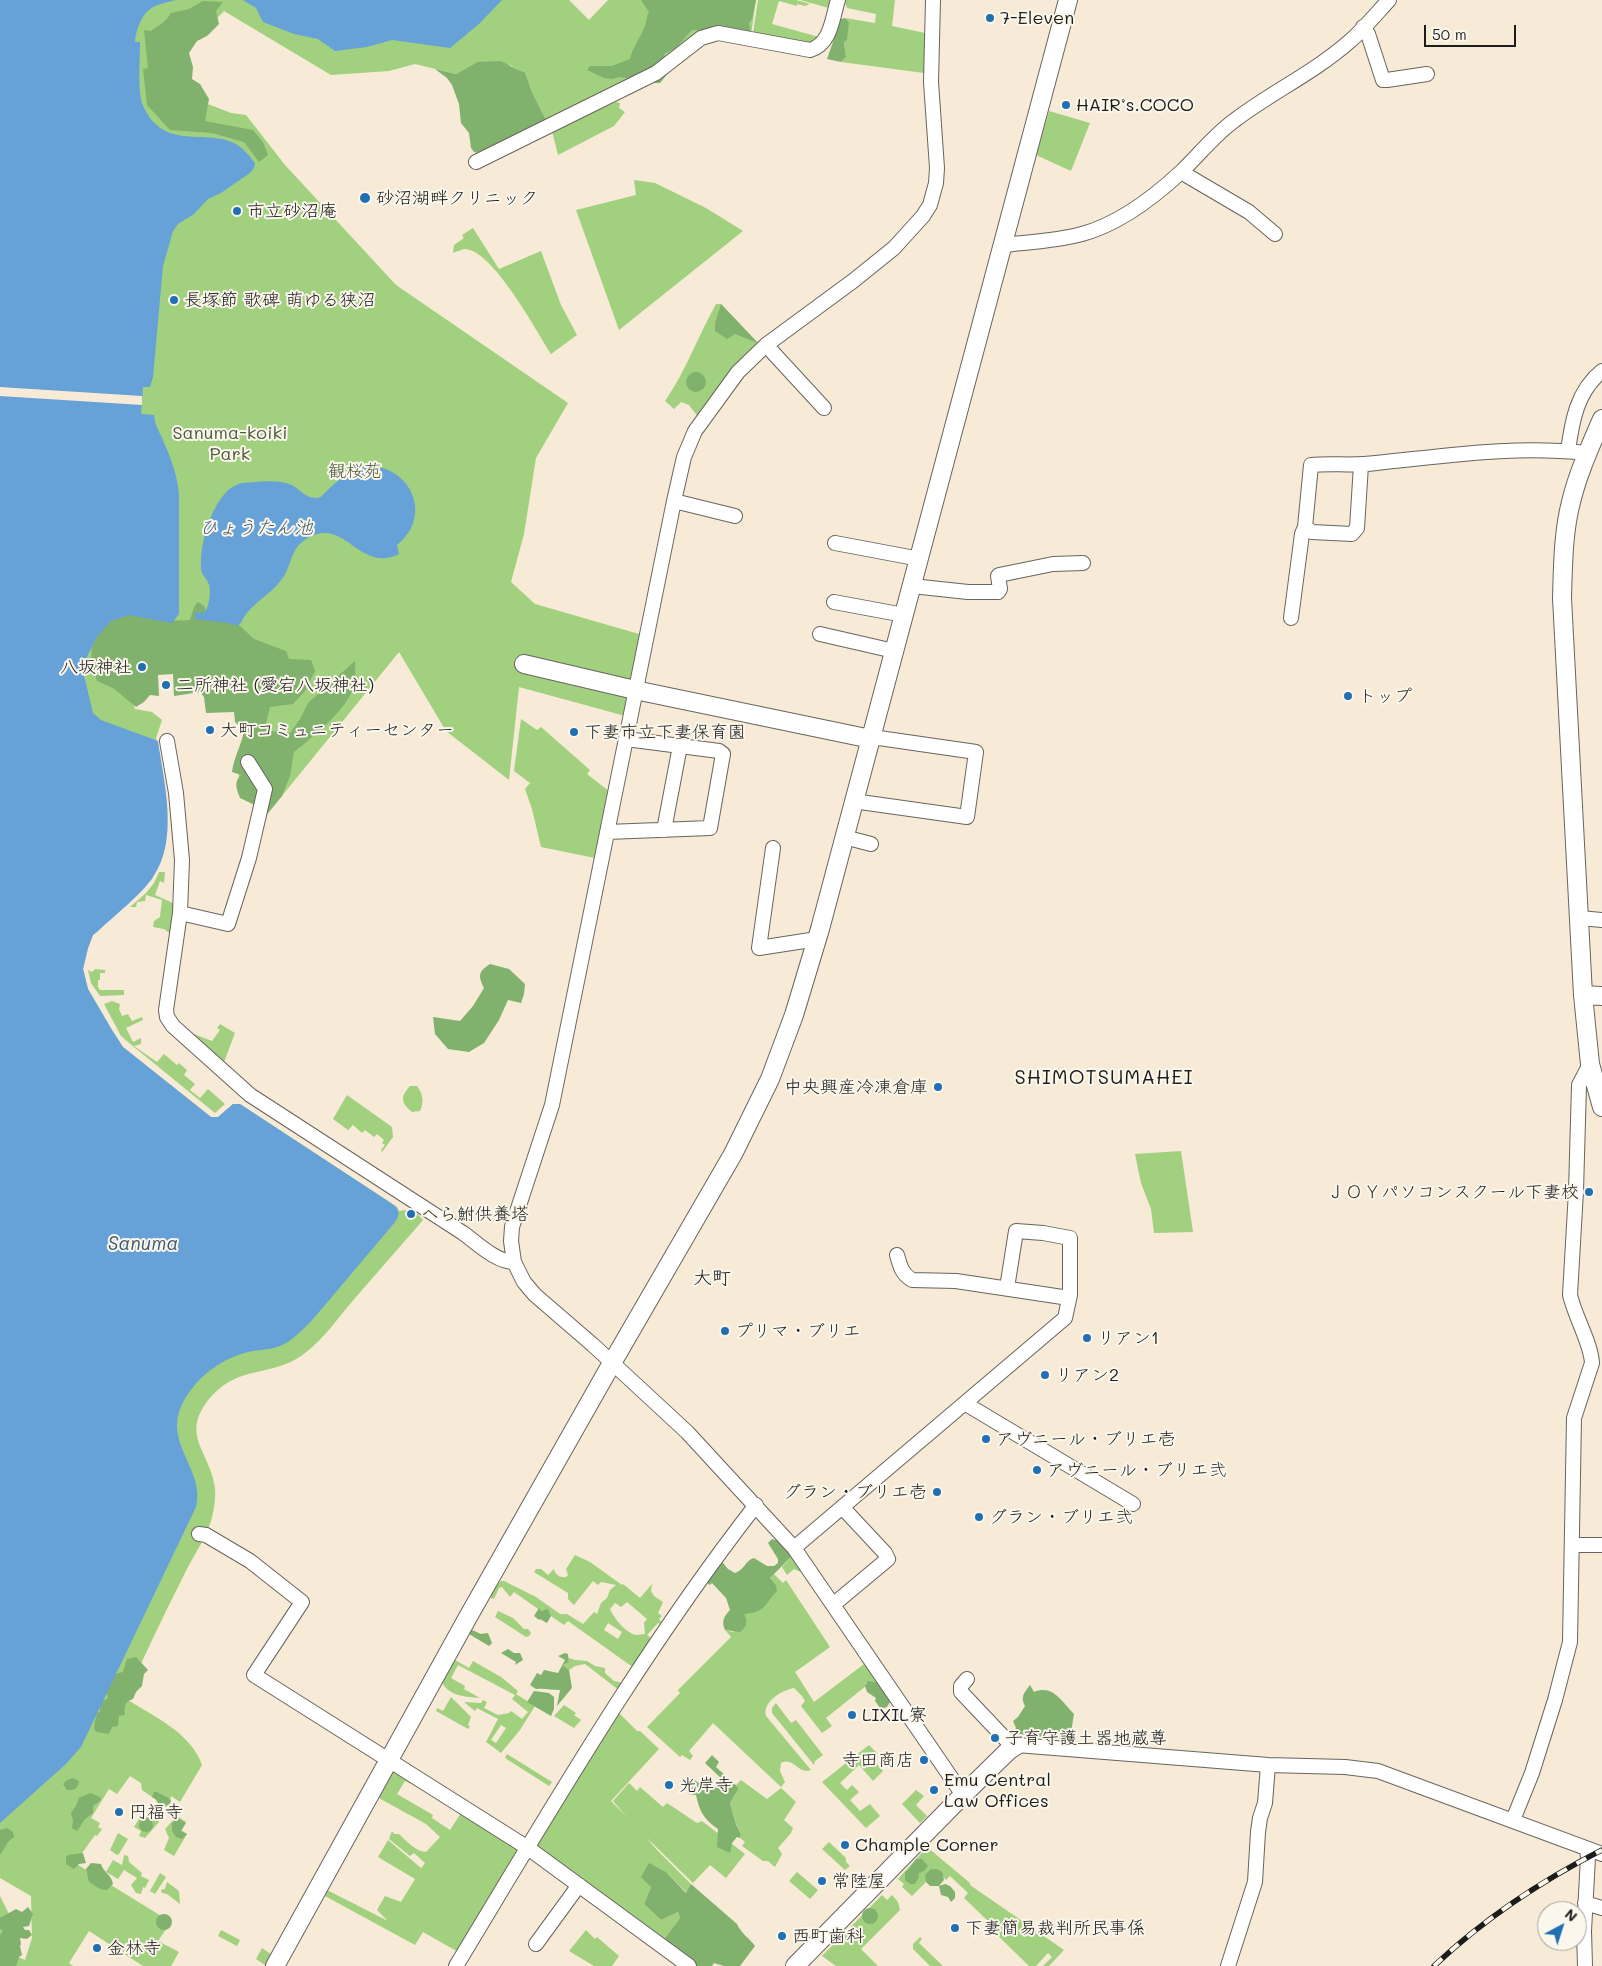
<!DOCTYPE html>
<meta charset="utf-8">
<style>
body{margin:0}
#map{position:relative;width:1602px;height:1966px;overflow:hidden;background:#f7ead6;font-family:Mali,sans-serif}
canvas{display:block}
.north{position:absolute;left:1537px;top:1901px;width:50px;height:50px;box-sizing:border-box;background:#fbf7ec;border:1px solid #a29f99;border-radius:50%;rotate:40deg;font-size:14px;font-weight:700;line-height:20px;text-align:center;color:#1c1c1c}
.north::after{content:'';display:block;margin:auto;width:18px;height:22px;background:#1f6fb2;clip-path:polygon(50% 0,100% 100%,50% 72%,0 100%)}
.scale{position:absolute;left:1424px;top:25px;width:92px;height:22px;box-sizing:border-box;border:2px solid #1c1c1c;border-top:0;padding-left:6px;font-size:15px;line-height:18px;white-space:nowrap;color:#1c1c1c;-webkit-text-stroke:4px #fbf7ec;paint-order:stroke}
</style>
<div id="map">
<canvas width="1602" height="1966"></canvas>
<div class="north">N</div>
<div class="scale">50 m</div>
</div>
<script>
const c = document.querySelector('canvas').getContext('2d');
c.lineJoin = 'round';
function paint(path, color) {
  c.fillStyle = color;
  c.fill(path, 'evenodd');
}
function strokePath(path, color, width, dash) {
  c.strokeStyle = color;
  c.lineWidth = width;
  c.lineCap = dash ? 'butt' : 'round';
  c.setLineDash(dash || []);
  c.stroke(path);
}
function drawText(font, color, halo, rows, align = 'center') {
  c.font = font + ' Mali,"Klee One",sans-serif';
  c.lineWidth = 4;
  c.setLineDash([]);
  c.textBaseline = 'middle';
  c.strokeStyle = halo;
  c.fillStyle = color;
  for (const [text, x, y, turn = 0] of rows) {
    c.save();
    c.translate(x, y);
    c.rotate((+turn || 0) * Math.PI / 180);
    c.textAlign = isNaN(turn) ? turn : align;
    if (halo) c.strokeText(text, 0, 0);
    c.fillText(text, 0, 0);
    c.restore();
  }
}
paint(new Path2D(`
 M0,0H569L589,20L608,0H756L751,35L700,30L655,70L547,122L532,92L525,72L518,71L510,65L477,62L456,74L415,64L389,71L331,75L224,11L218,17L182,40L169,89L231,113L246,115L285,165L396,285L568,403L536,458L524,534L511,582L535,604L646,636L629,717L519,687L509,780L446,731L399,652L268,813L239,785L238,760L246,734L238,709L207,686L158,668L130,696L135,709L152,712L162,720L156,738L166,799L167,831L164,851L152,879L98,931L93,935L88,948L83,969L88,989L112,1030L123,1047L211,1117H218L233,1104H240L391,1203L397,1207L399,1211L413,1209L423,1220C401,1246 378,1271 356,1297C339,1316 326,1337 305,1353C271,1380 235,1361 204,1406C184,1436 209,1454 214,1483C217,1494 214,1510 211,1521C205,1540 192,1558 184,1575C163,1616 144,1657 125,1698C152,1716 191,1732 202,1765L180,1802L171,1796L170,1803L166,1807H160L155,1799L142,1790L141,1783L130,1776L117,1794L109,1789L91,1818L100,1823L98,1827L102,1829L97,1836L95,1835L75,1863L171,1922L158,1941L179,1952L171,1966H143L89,1931L69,1963L73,1966H0V1896L12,1920L16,1956L25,1960L32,1938L31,1896L0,1878Z
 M758,0H796L810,4L805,6L797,4V6L779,1L772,24L819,37L815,42L809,44L753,33Z
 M800,0H831L829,8Z
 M846,0H895L892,26L925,33L924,73L841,62L846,57L844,42L849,22L845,18L875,23L876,14L847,8L845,3Z
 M616,102L620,103L619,108L625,112L614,126L558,155L552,131Z
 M1049,111L1090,123L1071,171L1036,155Z
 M634,180L655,183L706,208L743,231L619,330L576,210L636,195Z
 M473,228L499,269L541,251L561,305L577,335L551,354C537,332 492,248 464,249C460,250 456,252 453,253L454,245L464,238L462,235Z
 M716,304H721L760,345L699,418L689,405L681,402L674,409L665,401C686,371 698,336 716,304Z
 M521,719L537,730L541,727L590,770L587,774L610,792L595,858L541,847L532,809L525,789L530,783L514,771Z
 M159,872H165L164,883L160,881L155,895L175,904L172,935L164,929L153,927L154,921L160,917L162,900L146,895L145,901L137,902L136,907H130L146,893L154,883Z
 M95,969L105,970V973H100V980H98V987L100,990H124V995L100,996L91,983L88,970L92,972Z
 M112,1001L120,1004L119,1009L122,1016L128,1014L132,1021L142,1017L143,1020L126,1028L133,1042L141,1038V1044L134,1046L157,1062L164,1054L177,1065L179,1063L187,1070L184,1075L195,1084L190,1090L200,1098L208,1089L225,1104L215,1113L134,1047L121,1036L104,1004Z
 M220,1024L235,1033L224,1062H219L195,1039L194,1034L212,1041L220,1030L217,1028Z
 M410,1086H417C423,1094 424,1102 420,1111L412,1112C401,1103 400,1097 410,1086Z
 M347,1095L392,1127L393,1137L382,1152L381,1150L385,1145L382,1143L384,1140L377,1134L374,1137L365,1130L362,1133L353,1125L348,1130L333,1119Z
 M1181,1151L1193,1232L1154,1233L1151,1209L1141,1183L1135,1154Z
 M575,1555L590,1562L622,1585L623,1584L640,1598L652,1584L651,1591L654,1596L663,1602L658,1613L662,1616L659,1619L663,1624L658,1623L647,1635L653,1640L634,1668L568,1621L564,1625L551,1616L548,1610L541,1611L514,1592L510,1597L502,1587L499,1588L494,1599L491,1598C490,1593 497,1584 501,1581H504L536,1597L560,1614H567L583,1624L594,1612L597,1614L601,1603L607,1598L610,1590L616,1585L601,1582L598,1585L593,1581L574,1605L568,1599V1593L534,1572L536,1569H541L548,1575L554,1569C555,1575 561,1578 566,1577L568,1575L566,1569ZM627,1602L647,1619L644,1623L645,1634C642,1634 640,1635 637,1635C626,1634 614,1618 610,1609L615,1603L621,1607ZM608,1623L622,1632L618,1639L604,1630Z
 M792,1556L803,1573L794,1569L787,1575L782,1567Z
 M774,1574L783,1583L786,1580L830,1647L795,1672L814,1702L864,1664L879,1683H866V1686L826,1718L832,1726L822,1733L801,1706L805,1701L802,1696L794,1688C782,1690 762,1702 766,1716L811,1770C798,1775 794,1756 781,1763L780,1771L785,1782L781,1787L713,1723L689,1751L693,1756L690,1760L682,1755L680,1757L647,1727L680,1693L678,1690L731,1637L725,1630L733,1632L744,1614L771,1597L776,1585L770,1578Z
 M498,1611L513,1618L524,1629H528L531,1633L529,1636L526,1637L495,1617Z
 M569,1658L575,1660L587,1661L595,1666L605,1668V1673L614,1681L623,1683L620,1691L585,1664L575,1666L569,1670L563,1665L569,1662Z
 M455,1660L469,1668L473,1661L501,1677L518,1691L516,1694L535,1706L520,1730L501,1753L486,1742L498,1719L477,1708L475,1711L464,1702L481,1703L483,1700L487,1702L484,1708L498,1715L509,1713L511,1711L522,1719L528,1712L512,1699L515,1695L458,1665L451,1678L465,1686L464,1689L480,1698C466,1697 450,1696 442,1683ZM501,1725L506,1728L496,1743L491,1740Z
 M451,1697L471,1717L468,1725L470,1726L468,1729L436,1711L437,1708L443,1711Z
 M776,1703L791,1723L796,1720L823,1755L815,1761L814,1765L772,1713V1708Z
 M564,1705L576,1713L574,1715L581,1720L574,1728L554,1716Z
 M619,1713L637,1731H640L659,1749L611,1801L627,1817L613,1801L629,1783L637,1791L640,1787L663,1807L667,1803L697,1823L702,1821L745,1854L726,1878L710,1865L693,1883L646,1837L657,1850L691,1884L687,1893L667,1873L651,1887L644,1904L661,1920L678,1912L680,1918L662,1942L535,1848Z
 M869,1745L878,1754L872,1758L883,1771L873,1781L859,1765L840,1783L847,1790L852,1785L859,1792L850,1800L860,1811L870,1804L880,1816L866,1828L822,1782Z
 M507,1754L552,1782L549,1786L505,1758Z
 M394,1766L424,1790L405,1781L397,1794L433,1815L432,1818L450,1830L463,1810L525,1849L460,1953L423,1932L415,1945L325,1896L327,1890L388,1921L377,1910L385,1896L401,1902L415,1879L378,1857L388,1840L421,1868L420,1870L425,1863L414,1853L410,1856L389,1839L392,1831L394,1834H399C406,1841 417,1852 426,1852L440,1837L426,1824L377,1797Z
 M741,1780L767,1799L781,1788L796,1802L784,1820L793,1828L791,1833L778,1848L782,1854L775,1867L768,1861H763L742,1846L745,1842L740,1838L741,1834L736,1823L730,1803L739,1788L736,1785Z
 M916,1790L924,1796L916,1805L927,1816L920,1823L902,1804Z
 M142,1814H158L159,1822L145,1838L139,1836L141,1831L134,1827Z
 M177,1816L186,1822L181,1830L187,1834L174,1856L164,1850L169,1838L165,1829Z
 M118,1833L128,1839L119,1854L117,1855L110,1850Z
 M829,1842L846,1858V1862L850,1866L845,1870L822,1849Z
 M927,1847L970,1883V1885L1064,1950L1049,1966H1043L1052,1957L1048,1953L1036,1966H1029L986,1924L988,1921L964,1898L968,1893L950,1876L946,1880L939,1872L935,1873L912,1896L902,1887L904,1884L898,1879Z
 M124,1855L128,1856L129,1862L142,1873L141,1876L149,1880L145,1888L143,1887L141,1894L136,1893L131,1885L137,1878L124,1870L118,1879L106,1872L113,1860L122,1865Z
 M797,1872L818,1890L810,1899L789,1881Z
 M160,1873L166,1877L155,1894L150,1891Z
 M167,1882L179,1891L180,1904L167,1894L162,1893L161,1890L165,1889Z
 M882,1895L887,1900L892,1895L898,1902L900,1910L861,1949L878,1966H836L822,1956Z
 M221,1930L240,1940L237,1946L218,1936Z
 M586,1930L595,1939L597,1937L619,1956L612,1966H594L569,1951Z
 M920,1937L922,1939L919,1943L943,1966H930L913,1949V1944Z
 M262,1948L271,1954L265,1965L256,1959Z`), '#a1d07f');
paint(new Path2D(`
 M641,0H756L752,19L749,23L751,35L709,30H692L676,48L664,54L669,72L660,83H651L642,87L627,78L620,77L612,79L604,78L587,70L590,66H612L630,59C633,46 640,39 644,28C647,22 646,17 649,12Z
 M203,1L223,2L216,11L219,24L207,36L197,41L189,53L193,67L192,79L200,84L209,99L205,121L253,130L263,142L268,155L259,162L244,142L212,133L170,130L147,105L143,69L148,68L144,30L151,31C159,25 166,22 171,13L189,9Z
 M845,18L849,22L847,40L844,42L846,57L841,62L827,59L841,19Z
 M500,61C509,64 516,71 525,72L532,92L547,122L482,154L474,152L471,148L469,133L461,123L459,104L452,85L447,78L435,69L456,74L477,62Z
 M721,304L758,343L735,334L727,339L715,331V323Z
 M686 382a10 10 0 1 1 20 0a10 10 0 1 1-20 0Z
 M198,602L204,606L210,619L239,625L254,639L286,651L289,659L311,660L315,671L305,691L293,704L270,707L266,723L271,731L290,733L300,719L308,703L355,661C355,670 356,680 353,689C344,712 313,737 294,752L290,776L282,796L264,818L261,808L240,798C237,790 233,782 241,775L232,772C234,757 241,746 244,731L235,722L234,712L206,713L204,697L200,692L174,696L173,674L158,675L159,696L150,695L144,702L136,707L113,688L97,681L91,661L92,638L120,608C143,614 166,623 190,620L194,607Z
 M490,964L509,969L525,984L524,994L521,1003L508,1000L499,1020L484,1043L469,1052L448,1049L435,1034L433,1017L460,1021L473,1006L484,988C478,975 478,972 490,964Z
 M772,1539L781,1542L792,1556L770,1578L776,1585L777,1591C764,1604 767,1612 744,1614C748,1621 747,1627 740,1632L725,1630C721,1622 724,1616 730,1610L726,1598L712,1583L710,1585L703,1580L719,1558L728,1569L735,1573C744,1570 746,1560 754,1558L767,1566H774L778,1563V1559L768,1543Z
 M539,1608L541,1611L548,1609L551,1616L547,1623L540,1619L539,1620L534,1616Z
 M472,1630L481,1634L488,1633L492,1643L489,1646L469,1634Z
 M508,1649L514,1653H520L523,1660L515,1665L516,1662L501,1653Z
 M565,1653L568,1654L569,1662L563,1665L569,1670L572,1688L557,1706L560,1690C551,1690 545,1688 536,1689L530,1685L537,1673L541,1675L544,1670L558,1673L565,1660L558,1656Z
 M136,1657L148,1670L144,1674L142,1686L136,1692L133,1699C125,1701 124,1707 125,1715L119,1716L118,1726L112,1727L109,1734L97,1732L94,1729C94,1723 96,1719 97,1713L100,1712V1703L108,1698L106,1691L115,1674L123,1672L127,1659Z
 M868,1681L881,1683L890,1702L887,1707L881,1709L875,1701L876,1698L867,1692L865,1686Z
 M1030,1685L1034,1692C1053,1684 1062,1702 1074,1714L1071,1732L1066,1740L1012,1733L1016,1728L1013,1721L1018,1717L1025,1706C1020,1697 1024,1693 1030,1685Z
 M534,1691L549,1693L554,1697V1709L551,1716L527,1702Z
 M712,1755L719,1762L716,1767L739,1788L730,1803L736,1824L741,1834L740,1838L737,1837L732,1843L730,1853L717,1847L718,1829C704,1819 700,1813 696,1795L688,1794L687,1789L690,1784L685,1778L688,1775C701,1785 711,1793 725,1782L705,1763Z
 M73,1778L79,1781C78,1789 74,1790 67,1790L63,1784L67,1780Z
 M154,1792H157C161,1795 168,1796 171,1801L169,1805L160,1807L157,1800L152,1797Z
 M90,1793L100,1797L101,1800L93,1806V1813L85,1819L77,1831L72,1828L73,1821L71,1813L76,1806L79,1798Z
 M139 1825a7 7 0 1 1 14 0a7 7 0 1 1-14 0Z
 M179,1819L186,1823L181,1831L187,1834L182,1839L176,1837L172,1831V1823Z
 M7,1828L13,1832L14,1837L8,1842L0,1855V1830Z
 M83,1853L86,1863L79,1864L74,1869L66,1864V1857L68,1855Z
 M916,1859H922L928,1866L924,1871L919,1873L918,1879L915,1884H910L905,1880V1872L909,1869Z
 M91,1863L101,1864C103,1872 112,1875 113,1884L107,1890L100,1889L89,1882L86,1869Z
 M649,1863L667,1873L686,1893L691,1884L737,1924C740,1932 750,1939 755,1946L740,1966H724L714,1963L712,1966H694L662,1942L680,1918L678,1912L661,1920L644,1904L651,1887L641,1877Z
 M931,1869H937L942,1872L944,1880L939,1886H930L926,1882L925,1875Z
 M945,1884L950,1886L955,1892V1898L951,1902L948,1897L941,1895L939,1886Z
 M28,1907L33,1914L29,1926L23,1927L25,1930H29L32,1935L27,1939L20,1938L21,1944L20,1946L22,1955L19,1957L16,1966H0V1935L3,1931L0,1929V1918L16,1909L22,1912Z
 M862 1916a8 8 0 1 1 16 0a8 8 0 1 1-16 0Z
 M156 1922a8 8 0 1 1 16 0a8 8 0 1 1-16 0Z`), '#80b26e');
paint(new Path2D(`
 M0,0H176C168,2 159,4 153,7C141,14 136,30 135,42H140C140,60 138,83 141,100C143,107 146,112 150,118C170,145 202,132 229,141C241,145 248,154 255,163L254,168L250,173L221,193L208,199L194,214L178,224L173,231L163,266L153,377L150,387H143L141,414L154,415C155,427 161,434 165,445C172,461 178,478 179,496V614L172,623L129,615L111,621L96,638L82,667L93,713L101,720L158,741C164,783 179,839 153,877C141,895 114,916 98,931L93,935L88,948L83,969L88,989L112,1030L123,1047L211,1117H218L233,1104H240L391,1203C399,1208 401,1214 395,1222C374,1247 352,1273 331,1298C318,1313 305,1330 288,1342C276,1350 262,1349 248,1352C218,1359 189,1383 179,1412C168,1446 205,1473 196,1507L81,1747L66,1764L0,1823Z
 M243,0H502L479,24L450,48L392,40L367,47L335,51L318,39L294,34L263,22L256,8Z
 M369,466C412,467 433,517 397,545L399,554C358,575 343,510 302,542C291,551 291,565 284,576C275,591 257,600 246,614C243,618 242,622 238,626L228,623L195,619V613L205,612C209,606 212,590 208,582C204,575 201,575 201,565C200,541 215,488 242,483C256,482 276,479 289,484C301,488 306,502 321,497C335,482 348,470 369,466Z`), '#66a2d7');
paint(new Path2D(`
 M0,387L142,396V405L0,396Z`), '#f7ead6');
const minor = new Path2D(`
 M933,0L931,82L937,168L936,183L930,205L923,216L894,248L853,281L766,345L738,372L695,431L684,457L674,501L552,1105L512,1227L511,1241L514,1262L524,1282L535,1295L593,1345L687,1432L794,1548L963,1795
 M1363,27L1368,34L1383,80H1387L1427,74
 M476,162L656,73L701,38L718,33L810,50C831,44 832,19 838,0
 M1181,172L1249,212L1275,234
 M1003,245C1029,242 1057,241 1082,234C1119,224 1153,198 1181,172C1199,155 1214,135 1235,120C1272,92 1315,72 1350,41C1364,29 1376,14 1389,0
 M766,345L824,408
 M1568,451C1572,421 1577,391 1602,371
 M674,501L735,516
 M1305,527L1312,532L1352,534L1357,528L1361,465
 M835,543L920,559
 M912,586L968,592H998L1000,589L998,576L999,575L1053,564L1083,563
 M834,602L904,615
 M1291,618L1302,534L1305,527L1311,465C1332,463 1354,466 1376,463C1446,456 1515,445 1586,453
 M820,634L894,651
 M167,741L176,793L182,860L180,913L166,1010L167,1017L173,1026L250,1095L463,1233C477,1243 496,1262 514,1262
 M853,801L967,817L976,752L879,738L871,739
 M664,830L680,746
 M607,832L710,828L723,754L719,751L626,739
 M844,837L871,844
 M773,848L759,948L817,939
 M180,913L228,924L249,858L265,789L248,762
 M1580,918L1602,920
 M897,1255C900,1266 902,1274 912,1280L956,1281L1069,1298
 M966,1404L1133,1504
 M199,1534L206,1535L250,1561L302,1602L254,1675L528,1848L689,1966
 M1572,1545H1602
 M794,1548L1065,1318L1070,1295V1238L1043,1233L1016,1231L1007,1288
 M834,1604L888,1559L885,1553L842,1507
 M967,1679L961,1686V1692L1013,1747
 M1017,1745L1268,1765L1345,1767L1378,1771L1602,1854
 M1513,1820L1532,1773L1555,1700L1570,1642L1574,1418L1592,1363C1591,1343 1575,1317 1570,1295L1576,1191L1579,1085L1590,1064
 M1585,1903L1602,1908
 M536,1944L579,1885
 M456,1966C551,1809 643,1650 756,1505
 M1228,1966L1255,1882L1258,1832L1260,1818L1265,1803L1268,1765
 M1585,1966L1584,1931L1588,1857L1587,1849`);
const tertiary = new Path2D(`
 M1602,419C1590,447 1578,473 1571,502C1563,533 1563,566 1562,598L1583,995L1590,1064L1602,1107
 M524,664L635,690L871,739
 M1583,995L1602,996
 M275,1966L468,1617L612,1363L733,1154L770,1079L794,1015L820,929L1068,0
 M795,1966L963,1795L1008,1751L1017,1745`);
strokePath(minor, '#69645d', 16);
strokePath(tertiary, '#69645d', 20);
strokePath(minor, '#fff', 14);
strokePath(tertiary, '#fff', 18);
const rail = new Path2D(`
 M1434,1966C1484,1919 1541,1881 1602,1850`);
strokePath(rail, '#1c1c1c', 5.5);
strokePath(rail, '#fbf7ec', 4, [11]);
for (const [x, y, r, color] of [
 [990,18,5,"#1f6fb2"],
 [1066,105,5,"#1f6fb2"],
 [365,198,6,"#1f6fb2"],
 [237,211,5,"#1f6fb2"],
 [174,300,5,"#1f6fb2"],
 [142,667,5,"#1f6fb2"],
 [166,685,5,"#1f6fb2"],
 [1348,696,5,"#1f6fb2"],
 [210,730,5,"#1f6fb2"],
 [574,732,5,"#1f6fb2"],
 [938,1087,5,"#1f6fb2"],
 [1589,1192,5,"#1f6fb2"],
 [411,1214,5,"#1f6fb2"],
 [725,1331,5,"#1f6fb2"],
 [1087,1338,5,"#1f6fb2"],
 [1045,1375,5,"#1f6fb2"],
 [986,1439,5,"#1f6fb2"],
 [1037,1470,5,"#1f6fb2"],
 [937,1492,5,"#1f6fb2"],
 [979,1517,5,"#1f6fb2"],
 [852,1715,5,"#1f6fb2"],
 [995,1738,5,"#1f6fb2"],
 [924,1760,5,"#1f6fb2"],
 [669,1785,5,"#1f6fb2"],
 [934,1790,5,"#1f6fb2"],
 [119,1812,5,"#1f6fb2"],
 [845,1845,5,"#1f6fb2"],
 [822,1881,5,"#1f6fb2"],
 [955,1928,5,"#1f6fb2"],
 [782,1936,5,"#1f6fb2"],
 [97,1948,5,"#1f6fb2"]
]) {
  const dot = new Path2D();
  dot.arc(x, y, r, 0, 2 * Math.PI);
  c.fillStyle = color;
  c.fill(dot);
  strokePath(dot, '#fbf7ec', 2);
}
drawText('18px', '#1c1c1c', '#fbf7ec', [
 ["7-Eleven",1000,18],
 ["HAIR’s.COCO",1076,105],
 ["砂沼湖畔クリニック",376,198],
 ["市立砂沼庵",247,211],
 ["長塚節 歌碑 萌ゆる狭沼",184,300],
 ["八坂神社",132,667,"right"],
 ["二所神社 (愛宕八坂神社)",176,685],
 ["トップ",1358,696],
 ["大町コミュニティーセンター",220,730],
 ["下妻市立下妻保育園",584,732],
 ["中央興産冷凍倉庫",928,1087,"right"],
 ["ＪＯＹパソコンスクール下妻校",1579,1192,"right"],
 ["へら鮒供養塔",421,1214],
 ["プリマ・ブリエ",735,1331],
 ["リアン1",1097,1338],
 ["リアン2",1055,1375],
 ["アヴニール・ブリエ壱",996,1439],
 ["アヴニール・ブリエ弐",1047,1470],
 ["グラン・ブリエ壱",927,1492,"right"],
 ["グラン・ブリエ弐",989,1517],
 ["LIXIL寮",862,1715],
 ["子育守護土器地蔵尊",1005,1738],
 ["寺田商店",914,1760,"right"],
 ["Emu Central",944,1780],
 ["Law Offices",944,1801],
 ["光岸寺",679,1785],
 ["円福寺",129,1812],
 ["Chample Corner",855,1845],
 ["常陸屋",832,1881],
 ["下妻簡易裁判所民事係",965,1928],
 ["西町歯科",792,1936],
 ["金林寺",107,1948]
], 'left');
drawText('18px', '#4b5b3f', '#fbf7ec', [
 ["Sanuma-koiki",230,433],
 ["Park",230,454],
 ["観桜苑",355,471]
]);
drawText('italic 19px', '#3d5870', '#fbf7ec', [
 ["ひょうたん池",256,528],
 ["Sanuma",143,1244]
]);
drawText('19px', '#1c1c1c', '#fbf7ec', [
 ["大町",712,1278]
]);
c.letterSpacing = '1px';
drawText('20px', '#1c1c1c', '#fbf7ec', [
 ["SHIMOTSUMAHEI",1104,1078]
]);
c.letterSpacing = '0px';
</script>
